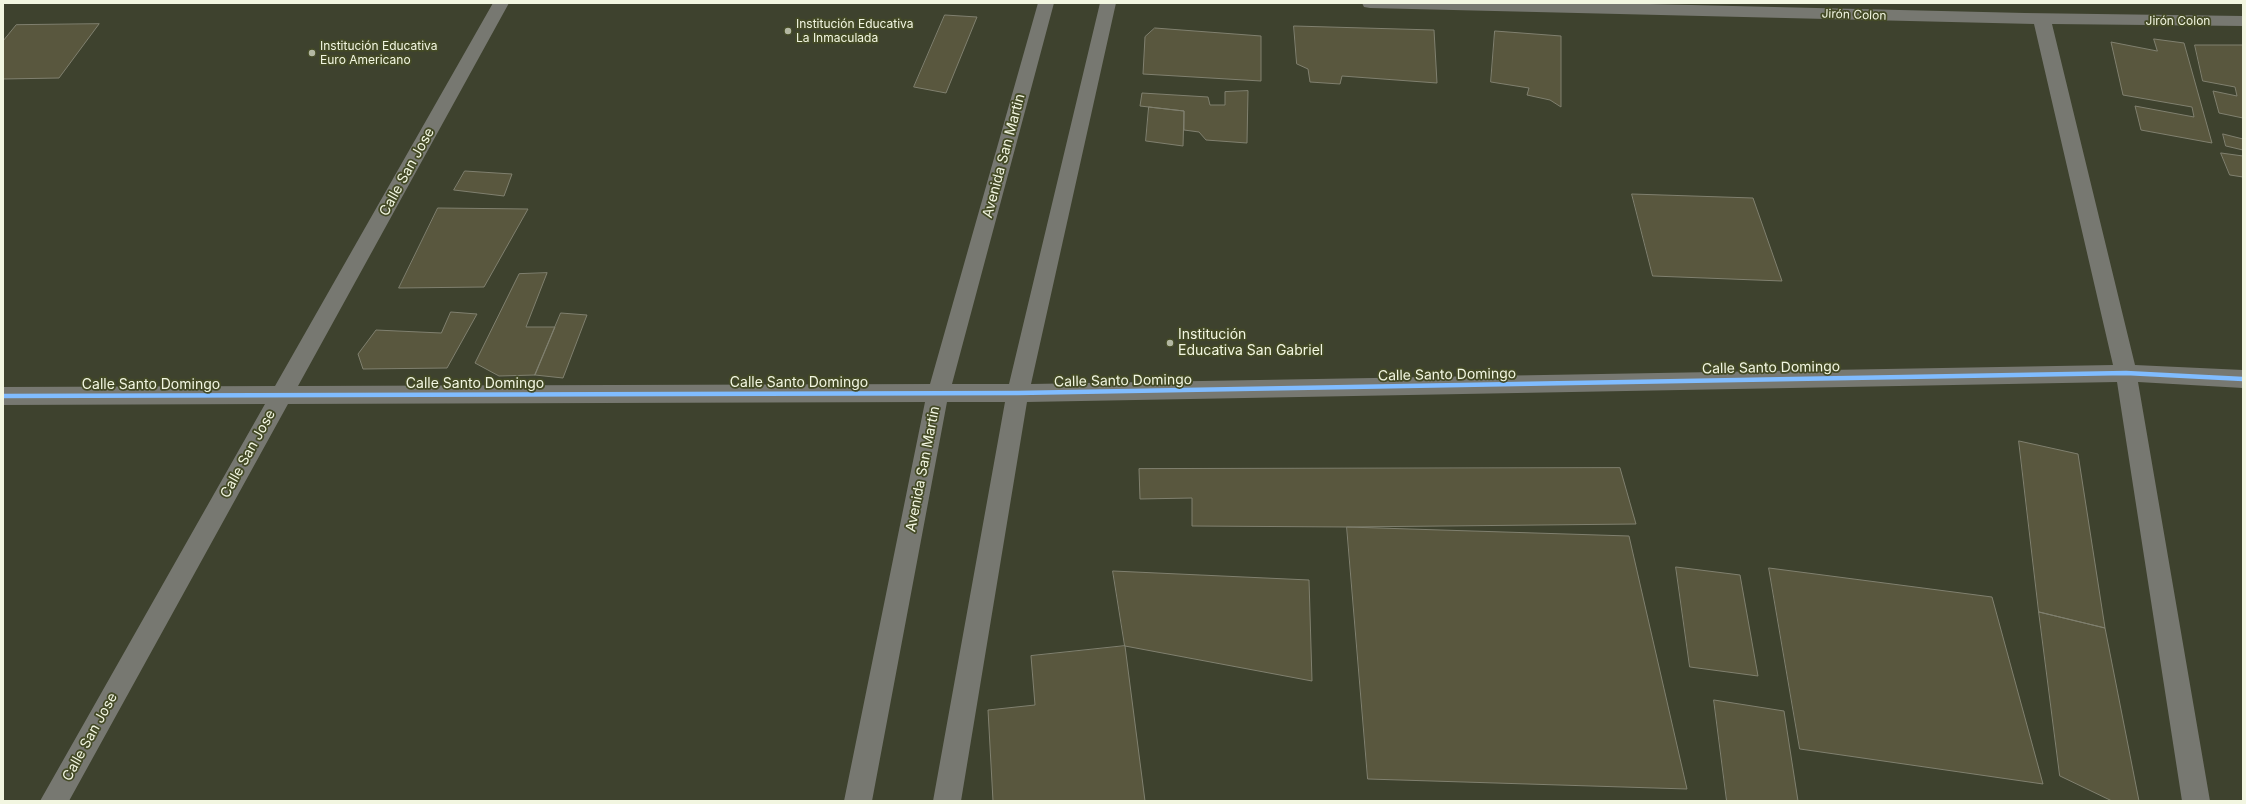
<!DOCTYPE html>
<meta charset="utf-8">
<style>
body{margin:0}
#map{position:relative;width:2246px;height:804px;overflow:hidden;background:#3e422e;font-family:Inter,sans-serif}
canvas{display:block}
.frame{position:absolute;inset:0;border:4px solid #f2f6e1;pointer-events:none}
</style>
<div id="map">
<canvas width="2246" height="804"></canvas>
<div class="frame"></div>
</div>
<script>
const c = document.querySelector('canvas').getContext('2d');
c.lineJoin = 'round';
function paint(path, color) {
  c.fillStyle = color;
  c.fill(path, 'evenodd');
}
function strokePath(path, color, width, dash) {
  c.strokeStyle = color;
  c.lineWidth = width;
  c.lineCap = dash ? 'butt' : 'round';
  c.setLineDash(dash || []);
  c.stroke(path);
}
function drawText(font, color, halo, rows, align = 'center') {
  c.font = font + ' Inter,sans-serif';
  c.lineWidth = 3.5;
  c.setLineDash([]);
  c.textBaseline = 'middle';
  c.strokeStyle = halo;
  c.fillStyle = color;
  for (const [text, x, y, turn = 0] of rows) {
    c.save();
    c.translate(x, y);
    c.rotate((+turn || 0) * Math.PI / 180);
    c.textAlign = isNaN(turn) ? turn : align;
    if (halo) c.strokeText(text, 0, 0);
    c.fillText(text, 0, 0);
    c.restore();
  }
}
const building = new Path2D(`
 M945,15L977,17L946,93L914,87Z
 M99,24L59,78L3,79V41L16,25Z
 M1294,26L1434,30L1437,83L1342,76L1340,84L1310,82L1308,69L1297,64Z
 M1155,28L1261,36V81L1143,74L1145,37Z
 M1495,31L1561,36V107L1550,100L1527,95L1529,88L1491,82Z
 M2154,39L2184,43L2212,143L2141,130L2135,106L2194,117L2192,107L2123,95L2111,42L2157,51Z
 M2195,45H2243V118L2219,113L2213,91L2237,96L2235,87L2203,81Z
 M1248,91L1247,143L1206,140L1199,132L1184,130V111L1140,106L1142,93L1208,97L1210,105H1225V92Z
 M1149,107L1184,111L1183,146L1146,141Z
 M2223,134L2243,139V150L2226,146Z
 M2221,153L2243,156V177L2230,175Z
 M465,171L512,174L504,196L454,190Z
 M1632,194L1753,198L1782,281L1653,276Z
 M438,208L528,209L484,287L399,288Z
 M547,273L526,327H555L535,375L499,376L475,363L519,274Z
 M451,312L477,314L447,368L363,369L358,354L376,330L441,333Z
 M561,313L587,315L563,378L535,375Z
 M2019,441L2078,454L2105,628L2039,612Z
 M1620,468L1636,524L1347,527L1192,526V498L1140,499L1139,469Z
 M1347,527L1629,536L1687,789L1368,779Z
 M1676,567L1740,575L1758,676L1690,667Z
 M1769,568L1992,597L2043,784L1800,749Z
 M1113,571L1309,580L1312,681L1125,646Z
 M2039,612L2105,628L2139,801H2112L2060,776Z
 M1125,646L1145,801H993L988,710L1035,705L1031,656Z
 M1714,700L1784,711L1798,801H1727Z`);
paint(building, '#59573e');
strokePath(building, '#80806f', 1);
paint(new Path2D(`
 M493,3H509L298,386L930,384L1038,3H1054L952,384H1009L1100,3H1116L1031,384L2113,365L2034,24L1370,8L1364,7L1362,3H1608L2025,13L2243,16V26L2052,24L2135,365L2243,370V388L2138,382L2210,801H2182L2117,382L1027,402L961,801H933L1005,402H947L872,801H844L925,402L288,404L69,801H40L265,404L3,405V387L275,386Z`), '#777871');
strokePath(new Path2D(`
 M3,396L1018,393L2126,373L2243,379`), '#80bcff', 4.5);
for (const [x, y, r, color] of [
 [788,31,4,"#b3b7a2"],
 [312,53,4,"#b3b7a2"],
 [1170,343,4,"#b3b7a2"]
]) {
  const dot = new Path2D();
  dot.arc(x, y, r, 0, 2 * Math.PI);
  c.fillStyle = color;
  c.fill(dot);
  strokePath(dot, '#444a26', 1.5);
}
drawText('12px', '#f2f6e1', '#444a26', [
 ["Jirón Colon",1854,15,2],
 ["Jirón Colon",2178,21]
]);
drawText('12px', '#f2f6e1', '#444a26', [
 ["Institución Educativa",796,24],
 ["La Inmaculada",796,38],
 ["Institución Educativa",320,46],
 ["Euro Americano",320,60]
], 'left');
drawText('14px', '#f2f6e1', '#444a26', [
 ["Avenida San Martin",1004,156,-75],
 ["Calle San Jose",407,172,-61],
 ["Calle Santo Domingo",1771,368,-1],
 ["Calle Santo Domingo",1447,375,-1],
 ["Calle Santo Domingo",1123,381,-1],
 ["Calle Santo Domingo",799,383],
 ["Calle Santo Domingo",475,384],
 ["Calle Santo Domingo",151,385],
 ["Calle San Jose",248,454,-61],
 ["Avenida San Martin",923,469,-79],
 ["Calle San Jose",90,737,-61]
]);
drawText('14px', '#f2f6e1', '#444a26', [
 ["Institución",1178,335],
 ["Educativa San Gabriel",1178,351]
], 'left');
</script>
